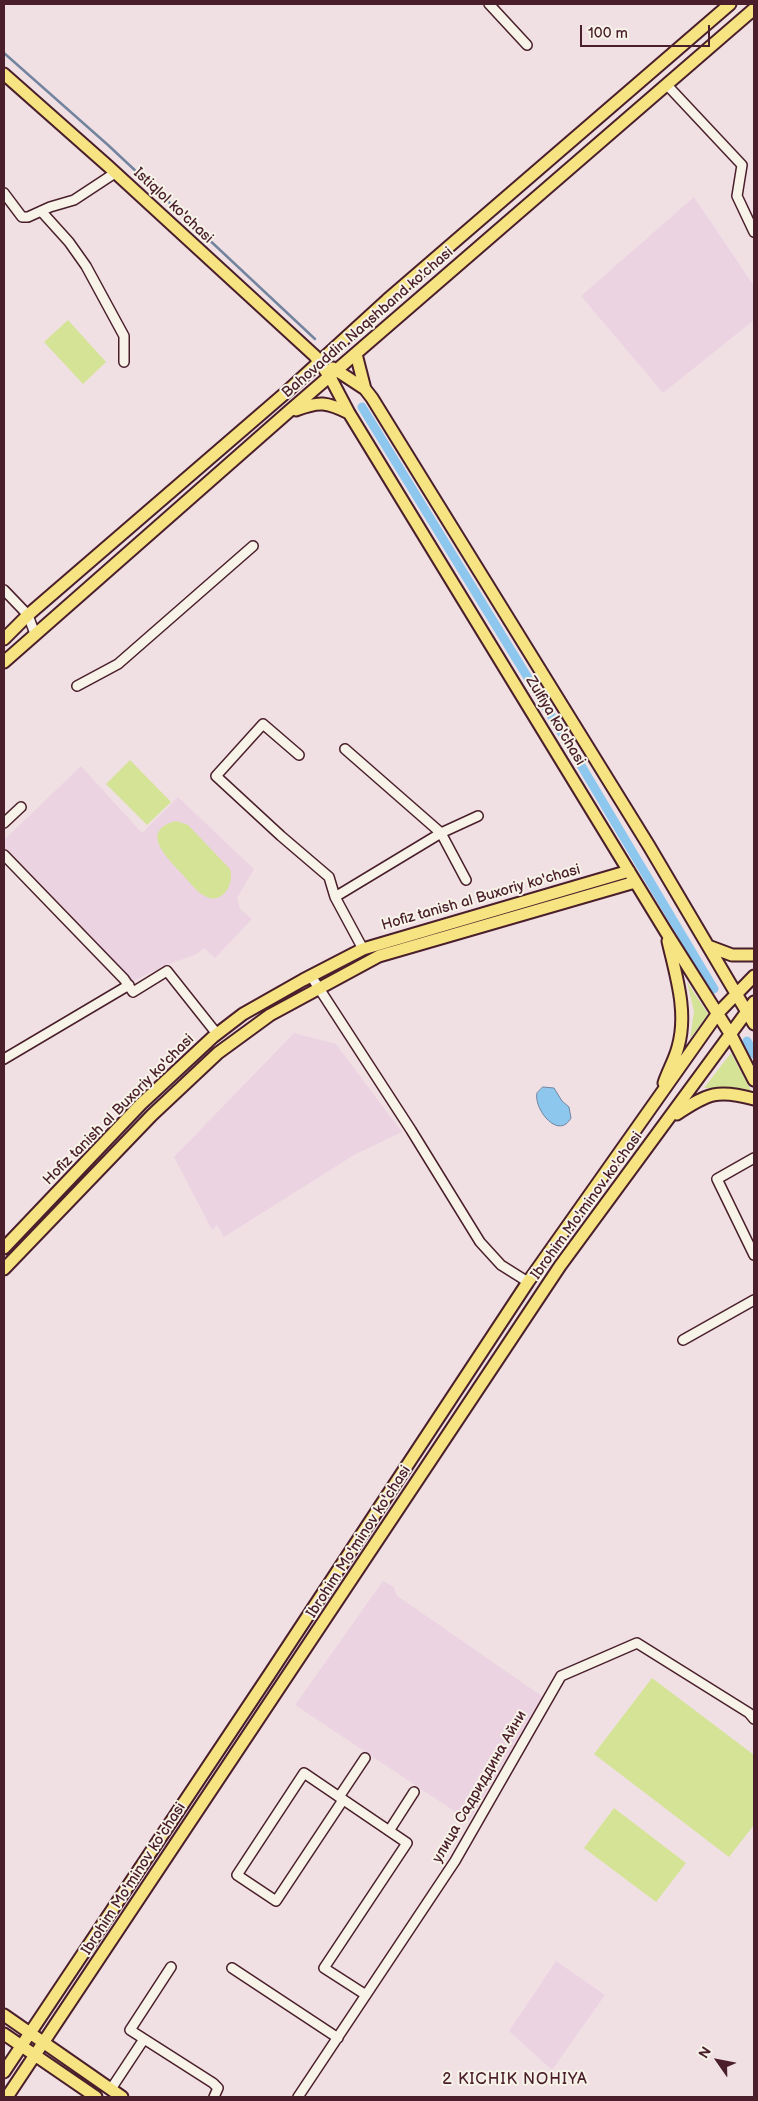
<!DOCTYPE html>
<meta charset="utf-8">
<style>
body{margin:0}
#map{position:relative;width:758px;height:2101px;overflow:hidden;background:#f0e0e4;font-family:"Balsamiq Sans",sans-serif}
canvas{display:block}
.frame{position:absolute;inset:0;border:5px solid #4a1f2b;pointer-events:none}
.north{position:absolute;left:693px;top:2036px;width:50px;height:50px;-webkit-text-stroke:4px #f7f3e8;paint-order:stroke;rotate:303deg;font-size:14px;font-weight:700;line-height:20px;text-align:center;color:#4a1f2b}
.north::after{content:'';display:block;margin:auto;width:18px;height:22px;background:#4a1f2b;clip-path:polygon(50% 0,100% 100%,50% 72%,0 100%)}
.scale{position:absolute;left:580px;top:25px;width:130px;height:22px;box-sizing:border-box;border:2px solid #4a1f2b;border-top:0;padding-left:6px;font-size:15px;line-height:18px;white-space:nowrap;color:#4a1f2b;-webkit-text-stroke:4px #f7f3e8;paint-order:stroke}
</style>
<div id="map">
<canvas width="758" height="2101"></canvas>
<div class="frame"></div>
<div class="north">N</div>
<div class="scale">100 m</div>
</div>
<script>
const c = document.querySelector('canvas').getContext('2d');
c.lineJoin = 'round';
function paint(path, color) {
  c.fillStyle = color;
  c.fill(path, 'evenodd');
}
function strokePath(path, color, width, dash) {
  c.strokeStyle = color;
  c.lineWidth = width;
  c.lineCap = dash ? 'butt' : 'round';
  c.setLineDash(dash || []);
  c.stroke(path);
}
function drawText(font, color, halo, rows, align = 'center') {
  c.font = font + ' "Balsamiq Sans",sans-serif';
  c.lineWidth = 4;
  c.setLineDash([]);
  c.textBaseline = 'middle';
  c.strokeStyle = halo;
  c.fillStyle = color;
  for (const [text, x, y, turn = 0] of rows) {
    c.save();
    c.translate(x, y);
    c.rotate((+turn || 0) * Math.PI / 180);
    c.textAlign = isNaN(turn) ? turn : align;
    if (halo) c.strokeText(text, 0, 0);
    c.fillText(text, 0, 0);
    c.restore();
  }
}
paint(new Path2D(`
 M694,197L754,286V320L663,393L581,296Z
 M81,766L142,833L178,797L254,869L237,898L240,909L252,919L215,958L204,948L197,954L164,966L133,981L4,851V840Z
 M294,1033L336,1044L402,1132L354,1155L224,1237L217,1225L212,1230L174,1157Z
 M383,1581L394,1587L396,1595L543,1697L469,1821L295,1705Z
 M556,1961L605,1995L552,2070L509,2031Z`), '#ebd3e1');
paint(new Path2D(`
 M68,320L106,362L83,384L44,342Z
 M130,760L171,802L147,825L106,784Z
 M176,821L188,825L230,869C235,885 221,907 203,895C195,890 188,880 181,873C168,858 138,831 176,821Z
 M687,982L708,1014L690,1039L694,1011Z
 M731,1053L752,1092L741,1089L704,1088Z
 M652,1678L754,1755V1825L729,1857L594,1754Z
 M614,1808L686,1863L656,1902L584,1848Z`), '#d5e396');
const water = new Path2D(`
 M543,1087L554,1088L562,1101L569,1107L571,1118C558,1141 533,1108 537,1093Z`);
paint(water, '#8ec7ed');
strokePath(water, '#73849f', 1);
strokePath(new Path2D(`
 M4,53L108,145L315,339`), '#73849f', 2.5);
strokePath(new Path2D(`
 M362,407L563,735L714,989
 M747,1041L754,1054`), '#8ec7ed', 9);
const minor = new Path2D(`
 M489,4L527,45
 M667,85L742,165L737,196L754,232
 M4,193L22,217H28L50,207L74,200L115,173
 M41,211L69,242L86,266L124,336V362
 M4,590L28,615L35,634
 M77,686L118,664L253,546
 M345,749L441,833L466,880
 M299,755L263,724L216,776L281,836L329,877L335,897L363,949
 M4,823L21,807
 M4,855L124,979L133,992L167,971L217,1034
 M335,897L441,833L478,816
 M311,976L411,1130L480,1242L501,1265L528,1282
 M4,1059L129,985
 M754,1158L717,1179L754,1255
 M683,1340L754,1300
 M339,1797L365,1758
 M343,1800L276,1901L237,1875L304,1773L407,1843L324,1968L366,1995
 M389,1831L414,1792
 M171,1967L130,2030L213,2083L218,2088L214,2097
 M232,1968L338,2038
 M111,2089L144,2039
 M298,2097L455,1861L561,1676L637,1643L749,1713L754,1719`);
const major = new Path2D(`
 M4,74L108,166L315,356L330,377L349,413L666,932L731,1035L754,1080
 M356,354L365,389
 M333,368L365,389L372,398L649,846L754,1024
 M296,410C319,401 327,402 349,413
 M4,639L28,615L283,395L387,300L730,4
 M4,662L287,413L754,9
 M708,946L732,955H754
 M664,1083C668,1071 675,1059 678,1047C688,1012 676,976 668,941
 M677,1114C708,1093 718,1089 754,1099
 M4,1248L141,1104L213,1037L243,1014L303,980L363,949L629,871
 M4,1269L152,1115L218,1053L270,1015L379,956L635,882
 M4,2015L122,2097
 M4,2034L96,2097
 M4,2072L269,1675L528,1282L718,1013L754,976
 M7,2097L560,1266L754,1002`);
strokePath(minor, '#4a1f2b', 12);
strokePath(major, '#4a1f2b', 15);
strokePath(minor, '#f7f3e8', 9);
strokePath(major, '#f6e381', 11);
drawText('15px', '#4a1f2b', '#f7f3e8', [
 ["Istiqlol ko'chasi",173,206,43],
 ["Bahovaddin Naqshband ko'chasi",368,323,-41],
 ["Zulfiya ko'chasi",555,721,59],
 ["Hofiz tanish al Buxoriy ko'chasi",481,898,-16],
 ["Hofiz tanish al Buxoriy ko'chasi",119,1110,-45],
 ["Ibrohim Mo'minov ko'chasi",587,1206,-54],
 ["Ibrohim Mo'minov ko'chasi",359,1542,-57],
 ["улица Садриддина Айни",480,1787,-60],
 ["Ibrohim Mo'minov ko'chasi",134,1879,-57]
]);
c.letterSpacing = '1px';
drawText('16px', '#4a1f2b', '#f7f3e8', [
 ["2 KICHIK NOHIYA",515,2080]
]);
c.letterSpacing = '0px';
</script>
